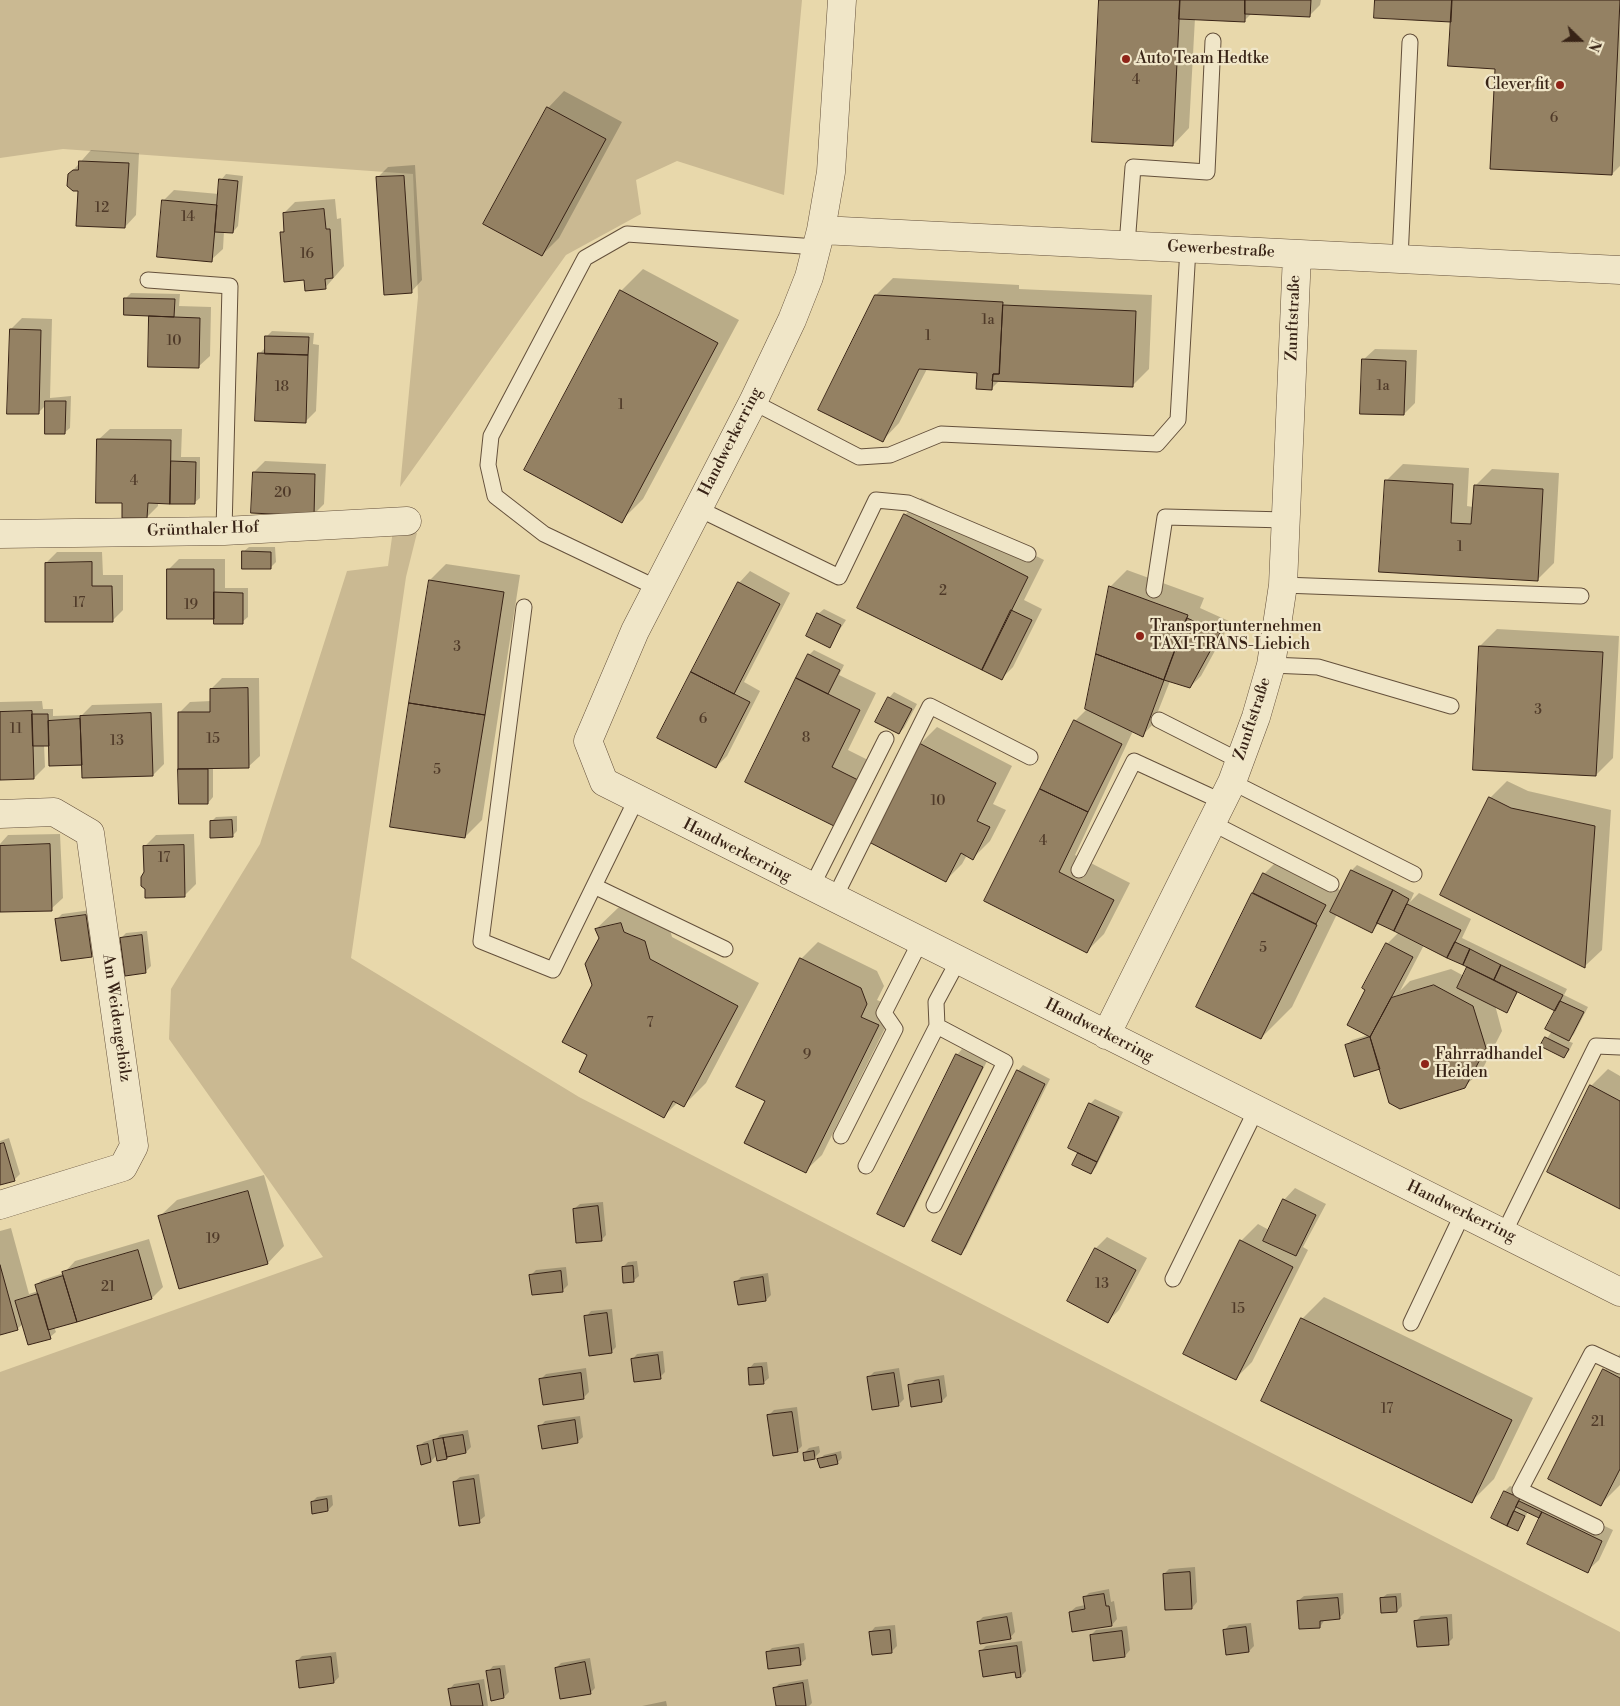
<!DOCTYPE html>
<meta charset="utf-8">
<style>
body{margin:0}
#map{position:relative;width:1620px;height:1706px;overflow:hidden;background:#e8d8ab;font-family:"Libre Bodoni",serif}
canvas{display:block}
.north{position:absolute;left:1555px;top:15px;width:50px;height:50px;-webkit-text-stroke:4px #f0e6c8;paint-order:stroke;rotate:112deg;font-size:14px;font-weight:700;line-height:20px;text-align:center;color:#382316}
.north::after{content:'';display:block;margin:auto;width:18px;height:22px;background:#382316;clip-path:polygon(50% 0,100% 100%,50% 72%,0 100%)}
</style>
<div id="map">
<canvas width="1620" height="1706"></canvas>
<div class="north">N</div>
</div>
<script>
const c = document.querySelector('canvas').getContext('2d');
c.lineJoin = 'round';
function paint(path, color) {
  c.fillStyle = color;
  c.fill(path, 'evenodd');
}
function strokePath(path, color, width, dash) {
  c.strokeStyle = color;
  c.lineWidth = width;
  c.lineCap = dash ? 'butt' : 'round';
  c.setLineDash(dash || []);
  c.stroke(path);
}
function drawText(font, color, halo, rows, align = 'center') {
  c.font = font + ' "Libre Bodoni",serif';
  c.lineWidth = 4.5;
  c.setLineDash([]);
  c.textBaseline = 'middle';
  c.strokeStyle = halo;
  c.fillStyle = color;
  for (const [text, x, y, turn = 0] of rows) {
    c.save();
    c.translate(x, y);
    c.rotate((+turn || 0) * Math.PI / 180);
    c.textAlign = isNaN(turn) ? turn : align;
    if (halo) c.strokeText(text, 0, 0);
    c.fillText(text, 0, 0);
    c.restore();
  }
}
paint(new Path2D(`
 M0,0H802L784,195L677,161L636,180L641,214L566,255L400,487L418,297L413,174L63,149L0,158Z
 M393,530L417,533L406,577L351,958L579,1097L1620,1632V1706H0V1372L323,1257L169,1039L171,989L260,844L347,571L388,566Z`), '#cab992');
paint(new Path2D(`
 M1100,0H1321L1320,5L1309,16L1252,13L1244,21L1195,18L1189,128L1173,145Z
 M1377,0H1620V166L1612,174L1497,68L1452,21Z
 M564,91L622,122L559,238L542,255L548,108Z
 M91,150L139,153L136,215L125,227L79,190L69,175Z
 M415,165L422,280L411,292L377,178L388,167Z
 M226,174L243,176L238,226L233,232L224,231L223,249L211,260L163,201L174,190L219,194L221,180Z
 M335,199L337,219L341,218L344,266L325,288L305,279L282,233L285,230L284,213L295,202Z
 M643,269L739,320L643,499L621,521V291Z
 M893,278L1019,285V289L1152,295L1149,369L1132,386L1000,380L991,389L978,371L927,369L899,423L883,440L876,295Z
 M131,293L180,294L179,306L211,307L210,356L198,367L151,317L126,298Z
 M22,318L52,319L50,398L71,396L70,428L64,433L46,405L38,413L11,329Z
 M272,331L314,333L313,344L319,345L316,411L305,422L259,354L266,347L267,336Z
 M1375,349L1417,350L1415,403L1404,414L1363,360Z
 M110,429H182L181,457H200V498L194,503L158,502V506L147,517L123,502L98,440Z
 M265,461L326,464L324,504L313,515L254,472Z
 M1403,464L1469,468L1467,506L1473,507L1475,486L1492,469L1559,473L1554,563L1537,580L1386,481Z
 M921,498L1044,560L1024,600L1042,609L1013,667L1002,678L905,515Z
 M249,547H275L276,562L270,568L243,552Z
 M57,552H102L103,575H123V610L112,621L46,563Z
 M179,559H225V588H248V617L242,622L215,616L168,570Z
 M446,564L520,575L482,820L465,837L430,580Z
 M1127,570L1204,598L1200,608L1231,622L1201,676L1190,687L1170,681L1153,724L1142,736L1133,731L1075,855L1130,883L1104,934L1087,951L986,900L1075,721L1087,709L1110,587Z
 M750,571L790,593L744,682L760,691L727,756L716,767L739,583Z
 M824,609L846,620L829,646L818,614Z
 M1497,629L1619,636L1613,758L1596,775L1480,646Z
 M814,650L844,665L839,675L876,693L848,750L874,763L834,825L809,655Z
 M222,678H259L260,756L248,767H213V797L208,803H180L179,713L190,702L211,701V689Z
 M894,692L917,704L904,728L899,733L889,698Z
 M42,701L43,709H53V716L82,715L92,705L162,703L164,764L153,775L83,763L50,744L44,745L45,767L34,778L0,779V702Z
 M937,727L1012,766L993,804L1006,810L990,841L973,858L967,855L962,864L946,880L920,744Z
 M1507,781L1528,791L1611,810L1602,950L1585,966L1490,798Z
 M237,816V831L232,836L211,822L216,817Z
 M60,834L63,898L51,909L0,911V844L8,835Z
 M194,834L196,884L185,895L146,873L145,846L156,835Z
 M1284,862L1342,891L1352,870L1357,865L1414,893L1410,902L1419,893L1471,919L1462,938L1567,989L1564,995L1588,1007L1574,1034L1568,1041L1573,1043L1569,1051L1564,1056L1542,1046L1552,1031L1557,1010L1519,991L1506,1011L1495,1005L1502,1031L1482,1070L1464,1087L1381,1068L1347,1045L1352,1040L1368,1035L1366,989L1364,988L1387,944L1399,932L1379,923L1372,931L1337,914L1292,1007L1261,1038L1197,1007L1264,874L1275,863ZM1424,945L1469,967L1464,976L1451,969L1410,981L1400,991Z
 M643,901L667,919L672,937L759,983L706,1083L684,1105L678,1102L664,1116L589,1055L593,985L600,938L596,929L618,908Z
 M91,910L96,951L91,956L56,920L62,914Z
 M147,931L151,966L145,972L121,938L126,933Z
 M818,942L877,971L884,986L877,1000L895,1008L822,1155L805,1171L767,1101L801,959Z
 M962,1049L987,1061L909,1220L904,1225L957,1055Z
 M1023,1065L1050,1079L966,1248L960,1254L1018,1071Z
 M1608,1069L1620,1076V1208L1591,1086Z
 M1095,1099L1123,1112L1096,1167L1091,1173L1074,1164L1080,1152L1090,1104Z
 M9,1138L20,1174L15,1179L0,1184V1141Z
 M264,1175L284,1246L268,1263L160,1216L177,1200Z
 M1295,1188L1326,1204L1303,1247L1308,1250L1252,1362L1235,1379L1241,1241L1258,1224L1269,1230L1284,1200Z
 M603,1202L606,1235L601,1240L574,1209L580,1204Z
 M11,1228L29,1294L38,1291L36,1285L42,1280L64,1273L75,1261L149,1239L163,1287L152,1298L54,1327L56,1332L50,1337L23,1324L17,1329L0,1334V1231Z
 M1107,1237L1147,1258L1119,1310L1108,1321L1096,1248Z
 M637,1261L639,1276L633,1281L623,1267L628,1262Z
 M566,1267L568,1285L562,1291L531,1275L536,1270Z
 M768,1273L771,1295L766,1300L736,1282L741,1277Z
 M1324,1297L1533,1398L1494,1479L1472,1501L1302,1319Z
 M612,1309L616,1347L611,1352L586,1317L591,1311Z
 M663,1351L665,1372L660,1377L632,1360L637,1354Z
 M1620,1354V1485L1601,1504L1605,1370Z
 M767,1362L769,1378L763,1383L749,1369L754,1363Z
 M586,1368L589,1392L583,1398L541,1379L546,1374Z
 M899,1368L904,1399L899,1404L869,1377L874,1372Z
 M944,1375L947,1396L942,1401L910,1385L915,1380Z
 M797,1407L802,1446L797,1451L768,1416L774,1410Z
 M580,1416L583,1437L577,1442L540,1427L545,1421Z
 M468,1430L471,1447L466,1452L447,1458L437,1455L431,1461L422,1463L418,1447L424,1442L433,1439V1442L440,1435Z
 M819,1446L820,1452L814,1458L804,1453L809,1448Z
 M841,1451L842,1458L837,1463L819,1460L824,1455Z
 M479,1474L485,1516L479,1521L454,1482L460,1477Z
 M1510,1486L1554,1502L1613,1530L1599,1560L1587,1571L1541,1518L1528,1512L1518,1529L1492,1517L1505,1491Z
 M332,1495L333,1505L328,1510L312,1502L317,1497Z
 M1195,1567L1197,1602L1192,1608L1164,1574L1169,1569Z
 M1109,1589L1111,1602L1114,1601L1117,1619L1112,1625L1070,1612L1076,1607L1085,1605L1084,1598L1089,1593Z
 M1343,1593L1344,1613L1339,1618L1325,1619L1320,1627L1298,1601L1304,1596Z
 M1401,1593L1402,1606L1397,1611L1381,1599L1387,1594Z
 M1012,1612L1015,1632L1010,1638L978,1622L983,1617Z
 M1452,1614L1453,1638L1448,1643L1416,1621L1421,1616Z
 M1251,1623L1254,1646L1249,1651L1227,1653L1224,1631L1229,1625Z
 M895,1625L897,1646L892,1651L870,1633L875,1627Z
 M1127,1626L1130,1650L1125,1656L1091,1635L1096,1630Z
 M1022,1641L1026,1671L1021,1676L1016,1671L980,1652L986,1646Z
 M804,1643L806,1659L800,1664L767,1653L772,1648Z
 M336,1652L339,1677L334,1682L297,1661L302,1656Z
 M590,1658L595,1688L590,1693L556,1668L561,1663Z
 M505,1665L509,1692L504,1697L488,1672L493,1666Z
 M484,1679L488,1706H452L449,1690L454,1684Z
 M808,1679L812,1703L809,1706H777L774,1689L779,1684Z
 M666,1701L667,1706H642Z`), '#0003');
const building = new Path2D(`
 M1099,0H1180L1173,146L1092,142Z
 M1180,0H1245V22L1179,19Z
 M1245,0H1311L1310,17L1245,14Z
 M1375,0H1452L1451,22L1374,18Z
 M1452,0H1620L1612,175L1490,169L1495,69L1448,66Z
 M547,107L606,139L542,256L483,224Z
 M79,161L129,163L125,228L76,226L78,191H73L67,186L68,174L73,170H78Z
 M404,176L412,293L384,295L376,177Z
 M219,179L238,181L233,233L215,232Z
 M162,200L217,205L212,262L157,257Z
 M324,209L326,229H330L333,278L325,279L326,289L305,291L304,280L284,282L280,232H284L283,213Z
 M620,290L718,343L622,523L524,470Z
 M875,295L1003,302L999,374H993L992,390L976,389L977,373L919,369L883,442L818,410Z
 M124,298L175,299L174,317L124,315Z
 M1003,305L1136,311L1133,387L992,381L993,374H999Z
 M149,316L200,318L199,368L148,367Z
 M10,329L41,330L39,414H7Z
 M265,336L309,337L308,355L265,354Z
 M258,353L308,355L306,423L255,421Z
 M1362,359L1406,361L1404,415L1360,414Z
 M45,401H66L65,434H45Z
 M97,439L171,440L170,504L148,503L147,518H122V503H96Z
 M171,461L196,462L195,504H170Z
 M253,472L315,474L314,516L251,513Z
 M1385,480L1453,484L1451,523L1471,524L1474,485L1543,489L1538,581L1379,572Z
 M904,514L1028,577L982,670L857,608Z
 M242,551L271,552V569H242Z
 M92,562V586H112L113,622H45V563Z
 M167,569H214V619H167Z
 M429,580L504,592L485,715L409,703Z
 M738,582L780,604L734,694L691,672Z
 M1109,586L1188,615L1164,680L1096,654Z
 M214,592L243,593V624H214Z
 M1011,610L1032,620L1002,680L982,670Z
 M817,613L841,625L830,648L806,636Z
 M1187,618L1220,633L1190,688L1164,680Z
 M1479,646L1603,652L1596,776L1473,770Z
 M808,654L840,670L828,694L796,678Z
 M1096,654L1164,680L1143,737L1085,709Z
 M691,672L750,702L716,768L657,738Z
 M796,678L860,710L832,767L858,780L834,826L745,782Z
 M248,688L249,768L178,769V712H210V689Z
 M888,697L912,709L899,734L875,722Z
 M409,703L485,715L465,838L390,827Z
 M32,711L34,779L0,780V712Z
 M151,713L153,776L82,778L80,716Z
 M32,714H48L49,746H33Z
 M80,719L82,765L49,766L48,721Z
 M1074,720L1122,744L1088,812L1040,789Z
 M919,743L996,783L977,821L990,827L973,860L961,853L946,882L869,842Z
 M178,769H208V804H179Z
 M1040,789L1088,812L1059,872L1114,900L1087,953L984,901Z
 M1489,797L1511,808L1595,826L1585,968L1440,895Z
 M232,820L233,837L210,838V821Z
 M50,844L52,911L0,912V846Z
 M184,845L185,897L145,898V889L141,886V877L144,872L143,846Z
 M1351,870L1393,890L1372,933L1330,912Z
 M1263,873L1326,905L1316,924L1253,893Z
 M1393,890L1409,899L1394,931L1377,923Z
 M1252,893L1317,925L1261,1039L1196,1007Z
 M1407,904L1461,930L1447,958L1394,931Z
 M86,915L92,957L61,961L55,919Z
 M621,923L624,932L645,941L650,959L738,1006L684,1107L673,1101L664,1118L579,1072L587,1055L562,1042L592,985L585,964L599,938L595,929Z
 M142,935L146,973L125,976L120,938Z
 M1455,942L1470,949L1463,965L1447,958Z
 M1386,943L1413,957L1370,1037L1347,1025L1365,990L1362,988Z
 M1470,949L1501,965L1494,980L1463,965Z
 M800,958L861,988L867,1004L861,1017L879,1025L806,1173L744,1143L765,1101L736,1087Z
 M1501,965L1563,995L1555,1011L1494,980Z
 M1467,967L1517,992L1507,1013L1457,988Z
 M1434,985L1473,1006L1486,1048L1465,1088L1400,1109L1389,1103L1370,1037L1391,998Z
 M1560,1001L1584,1012L1569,1041L1545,1029Z
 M1370,1037L1380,1069L1354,1077L1345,1045Z
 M1545,1037L1569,1049L1564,1058L1540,1046Z
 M956,1054L983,1067L904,1227L877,1214Z
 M1017,1070L1045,1084L961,1255L932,1241Z
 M1590,1085L1620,1101V1209L1547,1172Z
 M1089,1103L1119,1117L1097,1162L1068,1148Z
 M4,1143L15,1181L0,1185V1144Z
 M1078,1153L1097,1162L1091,1174L1072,1165Z
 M248,1191L268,1264L179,1289L158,1216Z
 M1283,1199L1316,1215L1296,1256L1263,1241Z
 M598,1206L602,1241L576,1243L573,1209Z
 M1240,1240L1293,1267L1236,1380L1183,1354Z
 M1095,1248L1136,1270L1108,1323L1067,1301Z
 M138,1250L152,1299L77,1322L62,1272Z
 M0,1265L18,1330L0,1335Z
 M633,1266L634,1282L623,1283L622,1267Z
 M561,1271L563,1292L532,1295L529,1275Z
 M63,1276L77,1322L48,1330L35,1285Z
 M763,1277L766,1301L738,1305L734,1282Z
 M38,1294L51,1339L28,1345L15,1301Z
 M607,1313L612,1353L589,1356L584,1316Z
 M1301,1318L1512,1420L1472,1503L1261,1401Z
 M658,1355L661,1379L634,1382L631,1359Z
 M762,1367L764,1384L749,1385L748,1368Z
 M1603,1369L1620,1378V1469L1601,1506L1548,1479Z
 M581,1373L584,1399L543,1405L539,1379Z
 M894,1373L899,1406L872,1410L867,1377Z
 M939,1380L942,1402L911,1407L908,1385Z
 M792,1412L798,1452L773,1456L767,1415Z
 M575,1420L578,1443L542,1449L538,1426Z
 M463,1435L466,1453L447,1457L443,1438Z
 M443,1438L447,1459L437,1461L433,1440Z
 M428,1444L431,1462L421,1465L417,1446Z
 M814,1451L815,1459L804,1461L803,1453Z
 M836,1455L838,1464L820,1468L817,1459Z
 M474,1479L480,1523L459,1526L453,1482Z
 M1504,1491L1520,1498L1507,1526L1491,1518Z
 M327,1499L328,1511L312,1514L311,1502Z
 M1519,1501L1542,1512L1539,1518L1516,1507Z
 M1514,1511L1525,1516L1518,1531L1507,1526Z
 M1542,1512L1602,1541L1588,1573L1527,1544Z
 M1190,1572L1192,1609L1165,1610L1163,1574Z
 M1104,1594L1106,1606H1109L1112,1626L1072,1632L1069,1612L1085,1609L1083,1597Z
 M1396,1597L1397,1612L1381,1613L1380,1598Z
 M1338,1598L1340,1619L1320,1621V1628L1299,1629L1297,1601Z
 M1007,1617L1011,1639L980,1644L977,1622Z
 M1447,1618L1449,1645L1417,1647L1414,1621Z
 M1246,1627L1249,1652L1226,1655L1223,1630Z
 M890,1630L892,1653L872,1655L869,1632Z
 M1122,1631L1125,1657L1093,1661L1090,1635Z
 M1017,1646L1021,1677L1016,1678L1015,1672L983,1677L979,1651Z
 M799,1648L801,1665L768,1669L766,1652Z
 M331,1657L334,1683L299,1688L296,1661Z
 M585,1662L591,1694L560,1699L555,1668Z
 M500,1669L504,1698L491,1701L486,1671Z
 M803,1683L806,1706H776L773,1688Z
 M479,1684L483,1706H451L448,1689Z`);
paint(building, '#948163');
strokePath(building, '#382316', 1);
const service = new Path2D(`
 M1127,245L1133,167L1207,172L1213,41
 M1400,259L1410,42
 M148,280L230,286L224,531
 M753,402L859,457L890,455L941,434L1157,444L1178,420L1188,248
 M697,508L839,577L876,500L908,503L1028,554
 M1283,585L1581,596
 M657,588L544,534L495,496L488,465L491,436L585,258L627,234L817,247
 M1154,590L1165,517L1286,520
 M524,607L481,941L553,970L594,886
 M1271,665L1318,667L1451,706
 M1159,720L1240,761
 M1232,782L1414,874
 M636,800L594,886L725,949
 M1212,823L1331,884
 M1079,870L1134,761L1223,802
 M811,888L886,739
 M834,899L930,706L1030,757
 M841,1136L895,1029L884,1013L920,942
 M866,1166L937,1026
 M934,1205L1005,1062L937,1026L936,1002L958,961
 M1504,1233L1596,1046L1620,1047
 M1173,1279L1256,1110
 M1411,1323L1463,1213
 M1596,1527L1520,1490L1592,1353L1620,1366`);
const minor = new Path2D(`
 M842,0L831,172L821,230L809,277L792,320L753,402L635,631L588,741L604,782L1620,1292
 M821,230L1620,270
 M0,534L224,531L407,521
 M0,814L54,812L90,833L134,1146L123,1167L0,1205
 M1106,1035L1232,782L1256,717L1271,665L1283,585L1297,254`);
strokePath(service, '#64503b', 17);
strokePath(minor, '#64503b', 29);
strokePath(service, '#f0e6c8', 15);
strokePath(minor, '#f0e6c8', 28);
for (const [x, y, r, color] of [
 [1126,59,5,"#8f2418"],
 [1560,85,5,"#8f2418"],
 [1140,636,5,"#8f2418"],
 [1425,1064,5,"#8f2418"]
]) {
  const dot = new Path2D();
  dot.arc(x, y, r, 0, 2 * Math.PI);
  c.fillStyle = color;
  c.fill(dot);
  strokePath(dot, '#f0e6c8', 2);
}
drawText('14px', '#4f3a29', null, [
 ["4",1136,81],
 ["6",1554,119],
 ["12",102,209],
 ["14",188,218],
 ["16",307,255],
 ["1a",988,321],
 ["1",928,337],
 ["10",174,342],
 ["1a",1383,387],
 ["18",282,388],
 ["1",621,406],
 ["4",134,482],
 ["20",283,494],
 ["1",1460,548],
 ["2",943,592],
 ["17",79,604],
 ["19",191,606],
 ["3",457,648],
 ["3",1538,711],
 ["6",703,720],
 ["11",16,730],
 ["8",806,739],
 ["15",213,740],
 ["13",117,742],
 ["5",437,771],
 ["10",938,802],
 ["4",1043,842],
 ["17",164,859],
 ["5",1263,949],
 ["7",650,1024],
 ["9",807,1056],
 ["19",213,1240],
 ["13",1102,1285],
 ["21",108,1288],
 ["15",1238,1310],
 ["17",1387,1410],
 ["21",1598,1423]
]);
drawText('16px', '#382316', '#f0e6c8', [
 ["Auto Team Hedtke",1136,59],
 ["Clever fit",1550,85,"right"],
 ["Transportunternehmen",1150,627],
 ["TAXI-TRANS-Liebich",1150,645],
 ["Fahrradhandel",1435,1055],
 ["Heiden",1435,1073]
], 'left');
drawText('16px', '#382316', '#f0e6c8', [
 ["Gewerbestraße",1221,250,3],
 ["Zunftstraße",1294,318,-88],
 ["Handwerkerring",731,442,-63],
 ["Grünthaler Hof",203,530,-2],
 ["Zunftstraße",1253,719,-72],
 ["Handwerkerring",737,851,27],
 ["Am Weidengehölz",116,1018,82],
 ["Handwerkerring",1099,1031,27],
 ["Handwerkerring",1461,1212,26]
]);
</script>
